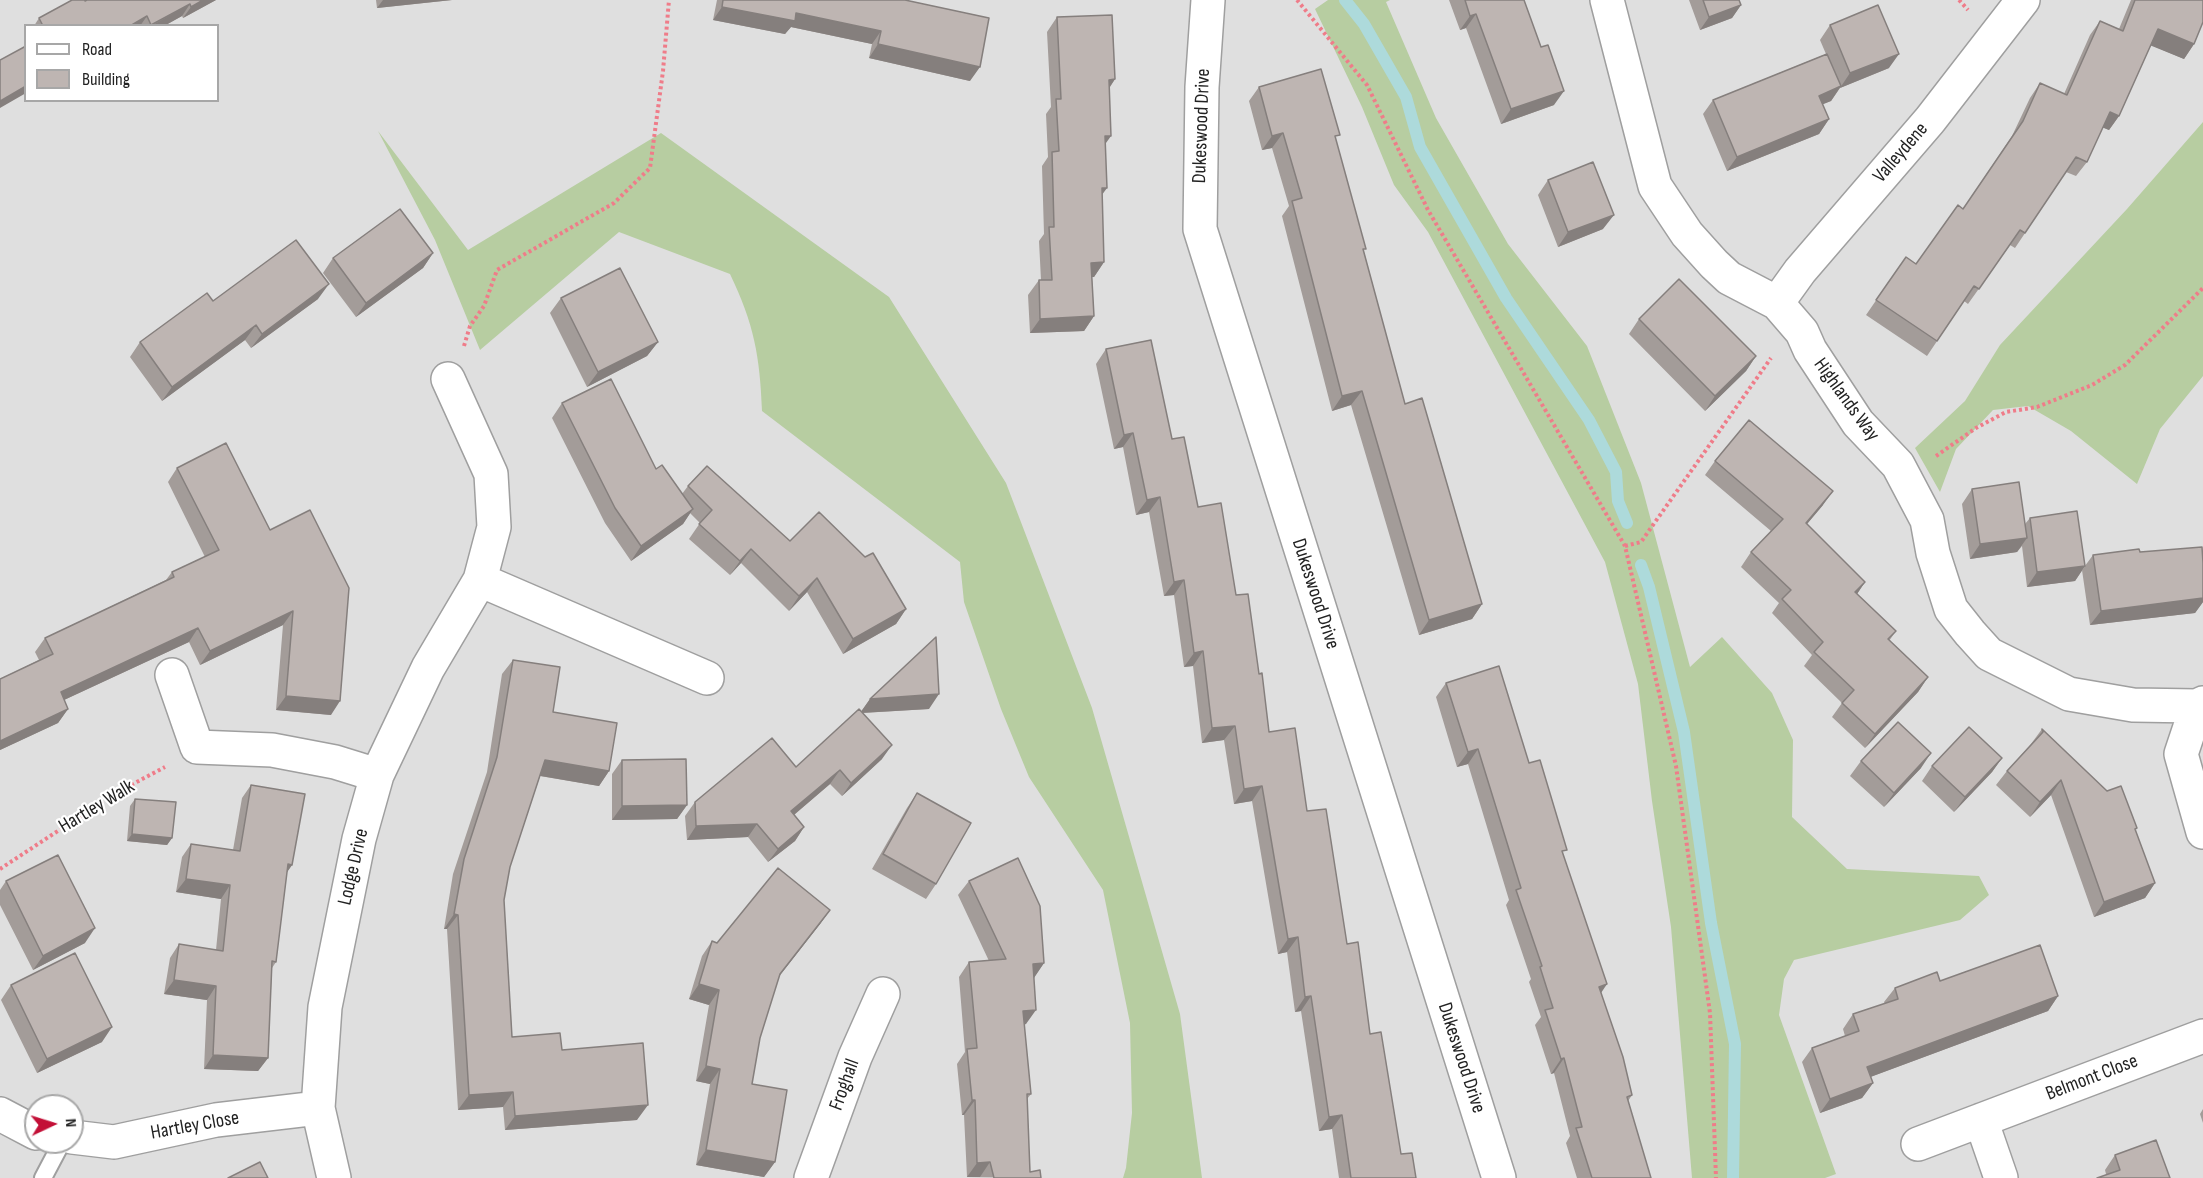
<!DOCTYPE html>
<style>
body{margin:0}
#map{position:relative;width:2203px;height:1178px;overflow:hidden;background:#f1ede9;font-family:"Sofia Sans Condensed",sans-serif}
canvas{display:block}
.legend{position:absolute;left:24px;top:24px;width:195px;height:78px;box-sizing:border-box;background:#fff;border:2px solid #a7a7a7;margin:0;padding:8px 10px;list-style:none;font-size:18px;color:#222}
.legend li{display:flex;align-items:center;gap:12px;height:30px}
.legend b{width:30px;border:2px solid #a7a7a7}
.north{position:absolute;left:24px;top:1094px;width:60px;height:60px;box-sizing:border-box;background:#fff;border:2px solid #a7a7a7;border-radius:50%;rotate:86deg;font-size:16px;font-weight:700;line-height:24px;text-align:center;color:#222}
.north::after{content:'';display:block;margin:auto;width:21px;height:27px;background:#c31037;clip-path:polygon(50% 0,100% 100%,50% 72%,0 100%)}
</style>
<div id="map">
<canvas width="2203" height="1178"></canvas>
<ul class="legend">
<li><b style="height:8px;background:#fff"></b>Road</li>
<li><b style="height:16px;background:#beb5b2"></b>Building</li>
</ul>
<div class="north">N</div>
</div>
<script>
const c = document.querySelector('canvas').getContext('2d');
c.lineJoin = 'round';
function paint(path, color) {
  c.fillStyle = color;
  c.fill(path, 'evenodd');
}
function strokePath(path, color, width, dash) {
  c.strokeStyle = color;
  c.lineWidth = width;
  c.lineCap = dash ? 'butt' : 'round';
  c.setLineDash(dash || []);
  c.stroke(path);
}
function drawText(font, color, halo, rows, align = 'center') {
  c.font = font + ' "Sofia Sans Condensed",sans-serif';
  c.lineWidth = 4.5;
  c.setLineDash([]);
  c.textBaseline = 'middle';
  c.strokeStyle = halo;
  c.fillStyle = color;
  for (const [text, x, y, turn = 0] of rows) {
    c.save();
    c.translate(x, y);
    c.rotate((+turn || 0) * Math.PI / 180);
    c.textAlign = isNaN(turn) ? turn : align;
    if (halo) c.strokeText(text, 0, 0);
    c.fillText(text, 0, 0);
    c.restore();
  }
}
paint(new Path2D(`
 M0,0H2203V1178H0ZM26,26H218V100H26ZM36,1106H72V1142H36Z`), '#dfdfdf');
paint(new Path2D(`
 M1328,0H1390L1386,2L1436,118L1508,244L1587,346L1641,483L1690,667L1722,637L1772,693L1793,740L1792,817L1847,869L1979,876L1989,895L1960,920L1794,960L1784,979L1779,1015L1836,1174L1825,1178H1692L1671,927L1652,801L1638,684L1605,562L1428,232L1394,185L1362,107L1315,9Z
 M2203,122V376L2160,429L2137,484L2071,431L2028,406L1993,410L1956,449L1940,492L1915,448L1965,401L2000,345L2127,209Z
 M378,131L468,250L661,133L889,297L1006,483L1092,708L1180,1014L1202,1178H1123L1126,1168L1132,1113L1130,1023L1103,890L1029,777L1001,709L964,602L960,562L762,411C760,356 754,324 730,274L619,232L480,350L435,240Z`), '#b7cda1');
strokePath(new Path2D(`
 M1345,0L1364,24L1406,97L1420,147L1506,298L1589,420L1616,472L1618,501L1627,523
 M1641,565L1649,587L1684,732L1711,923L1735,1044L1733,1178`), '#addadb', 12);
const service = new Path2D(`
 M43,1178L62,1142`);
const minor = new Path2D(`
 M1208,0L1202,87L1200,229L1499,1178
 M1607,0L1655,186L1687,234L1714,264L1729,278L1777,303L1802,332L1810,350L1858,423L1898,465L1927,520L1933,553L1951,609L1970,633L1989,654L2069,694L2133,705L2197,706L2203,703
 M1777,303L1800,271L1930,120L2023,0
 M480,580L707,678
 M172,675L197,747L272,750L335,762L377,775
 M2197,706L2181,754L2203,832
 M0,1114L36,1133
 M1981,1120L2001,1178
 M72,1137L114,1142L216,1120L318,1108
 M1918,1144L2203,1036
 M334,1178L318,1108L325,1007L359,839L377,775L428,668L480,580L494,527L491,474L448,379
 M811,1178L855,1057L883,994`);
strokePath(service, '#9f9f9f', 20);
strokePath(minor, '#9f9f9f', 36);
strokePath(new Path2D(`
 M1297,0L1367,85L1428,210L1625,546L1676,766L1710,1013L1716,1178
 M1959,0L1968,10
 M464,346L470,326L484,306L497,270L614,203L650,168L663,71L669,0
 M1936,456L1976,428L2006,412L2037,407L2092,385L2125,365L2203,288
 M1625,546L1641,542L1771,358
 M0,869L114,794L165,767`), '#ef7c89', 4, [3, 3]);
strokePath(service, '#fff', 16);
strokePath(minor, '#fff', 33);
paint(new Path2D(`
 M87,0H216L183,18L182,16L164,26H34L39,18Z
 M376,0H452L377,8Z
 M717,0H905L970,81L869,58L872,44L791,27L785,34L713,20Z
 M1449,0H1524L1541,47L1554,105L1501,124L1466,28L1460,30Z
 M1689,0H1739L1741,5L1732,18L1700,30Z
 M2131,0H2203L2194,44L2184,59L2151,45L2119,116L2109,130L2102,127L2087,162L2076,176L2066,172L2015,248L2010,245L1968,304L1964,301L1927,356L1866,315L1906,257L1916,264L1963,209L2012,136L2030,98L2040,83L2064,94L2090,35L2100,21L2119,29Z
 M1057,17L1115,79L1110,87L1102,195L1104,262L1094,277H1092L1094,316L1084,331L1030,333L1028,295L1039,280H1041L1039,241L1044,234L1042,166L1048,157L1046,114L1051,107L1047,32Z
 M1830,25L1889,68L1840,88L1831,101L1822,104L1829,119L1819,134L1727,171L1703,114L1713,100L1826,54L1820,40Z
 M1259,87L1336,140L1364,252L1405,404L1482,604L1472,619L1419,635L1351,405L1332,411L1282,216L1289,206L1272,148L1262,150L1249,101Z
 M1548,180L1603,229L1558,247L1538,195Z
 M433,253L423,268L356,317L323,273L333,258Z
 M561,298L658,342L647,356L587,387L550,313Z
 M318,299L251,348L245,340L162,401L130,357L140,342L213,301Z
 M1639,319L1756,356L1746,371L1705,411L1629,334Z
 M1106,349L1172,439L1198,507L1236,595L1259,674L1269,732L1307,811L1347,944L1401,1154L1416,1178H1339L1332,1129L1319,1131L1301,1011L1295,1012L1287,952L1278,954L1252,801L1234,804L1224,740L1202,743L1193,666L1184,667L1174,595L1164,596L1149,512L1136,515L1123,447L1114,449L1096,364Z
 M562,403L656,469L682,494L688,486L790,541L906,609L896,624L843,654L807,592L789,611L741,563L730,575L689,539L700,523L690,513L683,524L631,561L605,523L552,418Z
 M1715,461L1823,505L1807,524L1865,582L1857,594L1896,631L1889,641L1928,677L1918,692L1865,748L1832,717L1842,703L1804,666L1812,655L1772,613L1779,603L1741,567L1751,552L1771,531L1705,475Z
 M177,468L270,530L331,715L276,710L283,625L200,665L189,642L64,700L68,709L58,723L0,750V754V679L39,660L35,652L45,638L166,580L172,572L205,557L168,482Z
 M1972,489L2025,524L2030,518L2085,566L2075,581L2027,587L2022,546L2017,552L1970,559L1962,504Z
 M2140,552L2203,563V602L2195,613L2090,625L2082,570L2093,555Z
 M513,660L553,712L609,771L599,786L540,776L510,867L504,900L512,1037L562,1050L637,1120L505,1130L503,1107L458,1110L447,929H444L453,874L487,772L502,674Z
 M1446,683L1529,763L1563,855L1601,993L1632,1095L1628,1101L1651,1178H1577L1566,1143L1570,1136L1554,1073L1551,1074L1535,1025L1541,1017L1529,982L1531,979L1506,905L1509,900L1468,764L1457,767L1436,697Z
 M870,699L929,709L862,713L882,759L842,796L830,784L794,815L804,827L795,841L768,862L748,837L687,840L685,816L695,802L796,767L861,712Z
 M2042,729L2135,831L2155,883L2145,898L2094,917L2051,795L2030,817L1996,785L2007,771L2031,744Z
 M2002,758L1992,772L1954,812L1922,781L1932,766Z
 M622,760L687,805L677,819L612,820V774Z
 M1861,761L1921,768L1884,807L1850,776Z
 M251,785L292,865L287,872L276,962L272,968L268,1058L258,1071L204,1069L207,1000L164,994L170,958L179,944L216,950L221,899L176,892L182,857L191,844L233,850L242,798Z
 M917,793L936,884L926,899L872,869L907,808Z
 M135,799L172,838L167,845L127,841L130,806Z
 M6,881L85,943L33,970L0,905V890Z
 M969,881L1044,963L1034,977L1026,1024L1024,1025L1031,1094L1027,1099L1030,1172L1041,1178L967,1177L964,1115H962L957,1064L965,1052L959,977L969,962L989,961L958,895Z
 M830,910L820,924L779,976L760,1038L752,1084L775,1162L764,1177L696,1165L710,1084L696,1081L709,1005L689,999L702,956L712,941L717,943Z
 M1940,981L2058,996L2048,1011L1870,1077L1873,1083L1862,1098L1820,1113L1802,1062L1812,1048L1845,1036L1843,1029L1853,1014L1885,1004L1884,1002L1895,988Z
 M11,985L102,1042L37,1073L1,1000Z
 M2203,1109V1123L2200,1114Z
 M2115,1155L2170,1178L2106,1174L2105,1170Z`), '#a39c99');
paint(new Path2D(`
 M203,0H216L183,18L191,7Z
 M383,0H452L377,8Z
 M190,4L182,16L164,26H151Z
 M1741,5L1732,18L1700,30L1709,17Z
 M722,7L796,13L881,31L872,44L791,27L785,34L713,20Z
 M1476,14L1466,28L1460,30L1470,16Z
 M147,16L140,26H130Z
 M2158,29L2194,44L2184,59L2147,44Z
 M878,44L980,67L970,81L869,58Z
 M1899,54L1889,68L1840,88L1850,73Z
 M1115,79L1105,94L1109,80Z
 M26,86V93L0,108V101Z
 M1841,86L1831,101L1809,110L1819,96Z
 M1564,91L1554,105L1501,124L1511,109Z
 M2110,112L2119,116L2109,130L2099,126Z
 M1829,119L1819,134L1727,171L1737,157Z
 M1283,133L1272,148L1262,150L1272,136Z
 M1105,136H1111L1101,150Z
 M1102,188H1107L1096,203Z
 M1614,215L1603,229L1558,247L1568,232Z
 M433,253L423,268L356,317L366,303Z
 M1104,262L1094,277L1081,278L1091,263Z
 M329,284L318,299L251,348L262,334Z
 M1094,316L1084,331L1030,333L1040,319Z
 M256,325L245,340L162,401L172,387Z
 M658,342L647,356L587,387L598,372Z
 M1756,356L1746,371L1705,411L1715,396Z
 M1362,391L1351,405L1332,411L1342,396Z
 M1133,433L1123,447L1114,449L1124,435Z
 M1833,491L1823,505L1796,537L1806,523Z
 M1160,497L1149,512L1136,515L1147,500Z
 M693,509L683,524L631,561L641,546Z
 M2027,538L2017,552L1970,559L1980,544Z
 M751,549L741,563L730,575L740,561Z
 M2085,566L2075,581L2027,587L2037,572Z
 M817,578L807,592L789,611L799,596Z
 M1184,580L1174,595L1164,596L1174,582Z
 M1865,582L1855,597V592Z
 M2203,598V602L2195,613L2090,625L2101,611Z
 M1482,604L1472,619L1419,635L1429,620Z
 M906,609L896,624L843,654L853,639Z
 M293,611L283,625L200,665L210,651Z
 M198,628L189,642L51,706L61,692Z
 M1203,651L1193,666L1184,667L1194,653Z
 M1928,677L1918,692L1865,748L1875,734Z
 M939,694L929,709L860,713L870,699Z
 M286,696L340,701L331,715L276,710Z
 M68,709L58,723L0,750V741Z
 M1235,726L1224,740L1202,743L1212,728Z
 M892,745L882,759L842,796L851,783Z
 M1478,749L1468,764L1457,767L1468,752Z
 M1931,753L1921,768L1884,807L1894,793Z
 M2002,758L1992,772L1954,812L1965,797Z
 M545,760L609,771L599,786L535,775Z
 M840,770L830,784L782,825L791,811Z
 M2061,780L2051,795L2030,817L2040,802Z
 M1262,786L1252,801L1234,804L1244,789Z
 M687,805L677,819L612,820L622,806Z
 M757,824L748,837L687,840L696,826Z
 M804,827L795,841L768,862L778,849Z
 M132,834L172,838L167,845L127,841Z
 M288,864L292,865L283,878Z
 M186,879L230,885L221,899L176,892Z
 M2155,883L2145,898L2094,917L2104,902Z
 M830,910L820,924L770,988L780,974Z
 M454,914L458,915L447,929H444Z
 M95,928L85,943L33,970L43,956Z
 M1298,937L1287,952L1278,954L1288,939Z
 M1044,963L1034,978L1033,964Z
 M174,980L216,986L207,1000L164,994Z
 M699,984L719,990L709,1005L689,999Z
 M1607,984L1597,999L1599,987Z
 M1311,996L1301,1011L1295,1012L1305,997Z
 M2058,996L2048,1011L1857,1082L1867,1067Z
 M1036,1010L1026,1024L1013,1025L1023,1011Z
 M112,1027L102,1042L37,1073L47,1059Z
 M213,1055L268,1058L258,1071L204,1069Z
 M1564,1058L1554,1073L1551,1074L1561,1059Z
 M706,1066L720,1069L710,1084L696,1081Z
 M1873,1083L1862,1098L1820,1113L1830,1099Z
 M513,1092L503,1107L458,1110L469,1095Z
 M972,1100H975L964,1115H962Z
 M648,1105L637,1120L505,1130L515,1116Z
 M1342,1115L1332,1129L1319,1131L1329,1117Z
 M706,1150L775,1162L764,1177L696,1165Z
 M990,1162L980,1177H967L977,1163Z`), '#857f7d');
const building = new Path2D(`
 M72,0H85V1L87,0H203L191,7L190,4L151,25L147,16L130,26H43L39,18Z
 M723,0H905L989,18L980,67L878,44L881,31L796,13L795,21L722,7Z
 M1465,0H1524L1541,47L1548,45L1564,91L1511,109L1476,14L1470,16Z
 M1703,0H1739L1741,5L1709,17Z
 M2135,0H2203V22L2194,44L2158,29L2119,116L2110,112L2087,162L2076,157L2025,233L2020,230L1979,289L1974,286L1937,341L1876,300L1906,257L1916,264L1958,205L1963,209L2023,121L2040,83L2067,95L2100,21L2123,31Z
 M1878,5L1899,54L1850,73L1830,25Z
 M1112,15L1115,79L1109,80L1111,136H1105L1107,188H1102L1104,262L1091,263L1094,316L1040,319L1039,280H1052L1049,227H1054L1052,152L1059,151L1056,99H1061L1057,17Z
 M26,46V86L0,101V60Z
 M1827,54L1841,86L1819,96L1829,119L1737,157L1713,100Z
 M1321,69L1340,135L1335,136L1366,249H1363L1405,404L1422,398L1482,604L1429,620L1362,391L1342,396L1292,201L1302,198L1283,133L1272,136L1259,87Z
 M1593,162L1614,215L1568,232L1548,180Z
 M400,209L433,253L366,303L333,258Z
 M296,240L329,284L262,334L256,325L172,387L140,342L207,293L213,301Z
 M620,268L658,342L598,372L561,298Z
 M1679,279L1756,356L1715,396L1639,319Z
 M1151,340L1172,439L1184,437L1198,507L1221,503L1236,595L1248,594L1259,674L1262,673L1269,732L1295,728L1307,811L1326,809L1347,944L1358,942L1370,1034L1381,1032L1401,1154L1412,1153L1416,1178H1351L1342,1115L1329,1117L1311,996L1305,997L1298,937L1288,939L1262,786L1244,789L1235,726L1212,728L1203,651L1194,653L1184,580L1174,582L1160,497L1147,500L1133,433L1124,435L1106,349Z
 M611,379L656,469L662,465L693,509L641,546L615,508L562,403Z
 M1749,420L1833,491L1806,523L1865,582L1855,592L1896,631L1888,639L1928,677L1875,734L1842,703L1854,690L1814,652L1823,642L1782,599L1791,590L1751,552L1783,519L1715,461Z
 M226,443L270,530L310,510L349,588L340,701L286,696L293,611L210,651L198,628L61,692L68,709L0,741V679L53,654L45,638L174,577L172,572L219,550L177,468Z
 M707,466L790,541L819,512L865,557L873,553L906,609L853,639L817,578L799,596L751,549L740,561L699,524L712,510L688,486Z
 M2019,482L2027,538L1980,544L1972,489Z
 M2077,511L2085,566L2037,572L2030,518Z
 M2202,547L2203,563V598L2101,611L2093,555L2139,549L2140,552Z
 M936,637L939,694L870,699Z
 M513,660L560,667L553,712L617,723L609,771L545,760L510,867L504,900L512,1037L560,1033L562,1050L643,1043L648,1105L515,1116L513,1092L469,1095L458,915L454,914L464,859L497,757Z
 M1499,666L1529,763L1540,760L1567,850L1562,851L1607,984L1599,987L1623,1057L1632,1095L1627,1097L1651,1178H1592L1576,1128L1582,1127L1564,1058L1561,1059L1545,1010L1553,1008L1540,967L1542,966L1516,890L1521,888L1478,749L1468,752L1446,683Z
 M859,709L892,745L851,783L840,770L791,811L804,827L778,849L757,824L696,826L695,802L772,738L796,767Z
 M1898,722L1931,753L1894,793L1861,761Z
 M1969,727L2002,758L1965,797L1932,766Z
 M2042,729L2107,791L2121,786L2137,828L2135,829L2155,883L2104,902L2061,780L2040,802L2007,771L2043,732Z
 M686,759L687,805L622,806V760Z
 M251,785L305,794L292,865L288,864L276,962L272,961L268,1058L213,1055L216,986L174,980L179,944L223,951L230,885L186,879L191,844L240,851Z
 M917,793L971,823L936,884L883,854Z
 M135,799L176,802L172,838L132,834Z
 M58,855L95,928L43,956L6,881Z
 M1018,858L1040,906L1044,963L1033,964L1036,1010L1023,1011L1031,1094H1027L1030,1172L1040,1170L1041,1178H994L990,1162L977,1163L975,1100H972L967,1049L977,1048L969,962L1006,959L969,881Z
 M778,868L830,910L780,974L760,1038L752,1084L787,1090L775,1162L706,1150L720,1069L706,1066L719,990L699,984L712,941L717,943Z
 M2040,945L2058,996L1867,1067L1873,1083L1830,1099L1812,1048L1859,1031L1853,1014L1898,999L1895,988L1937,972L1940,981Z
 M75,953L112,1027L47,1059L11,985Z
 M2156,1140L2170,1178H2097L2120,1170L2115,1155Z
 M260,1162L268,1178H228Z`);
paint(building, '#beb5b2');
strokePath(building, '#857f7d', 1.5);
drawText('20px', '#222', '#fff', [
 ["Dukeswood Drive",1202,126,-88],
 ["Valleydene",1901,153,-49],
 ["Highlands Way",1846,400,54],
 ["Dukeswood Drive",1315,594,72],
 ["Hartley Walk",97,807,-31],
 ["Lodge Drive",354,867,-77],
 ["Dukeswood Drive",1461,1058,72],
 ["Belmont Close",2092,1078,-21],
 ["Froghall",845,1085,-70],
 ["Hartley Close",195,1126,-10]
]);
</script>
